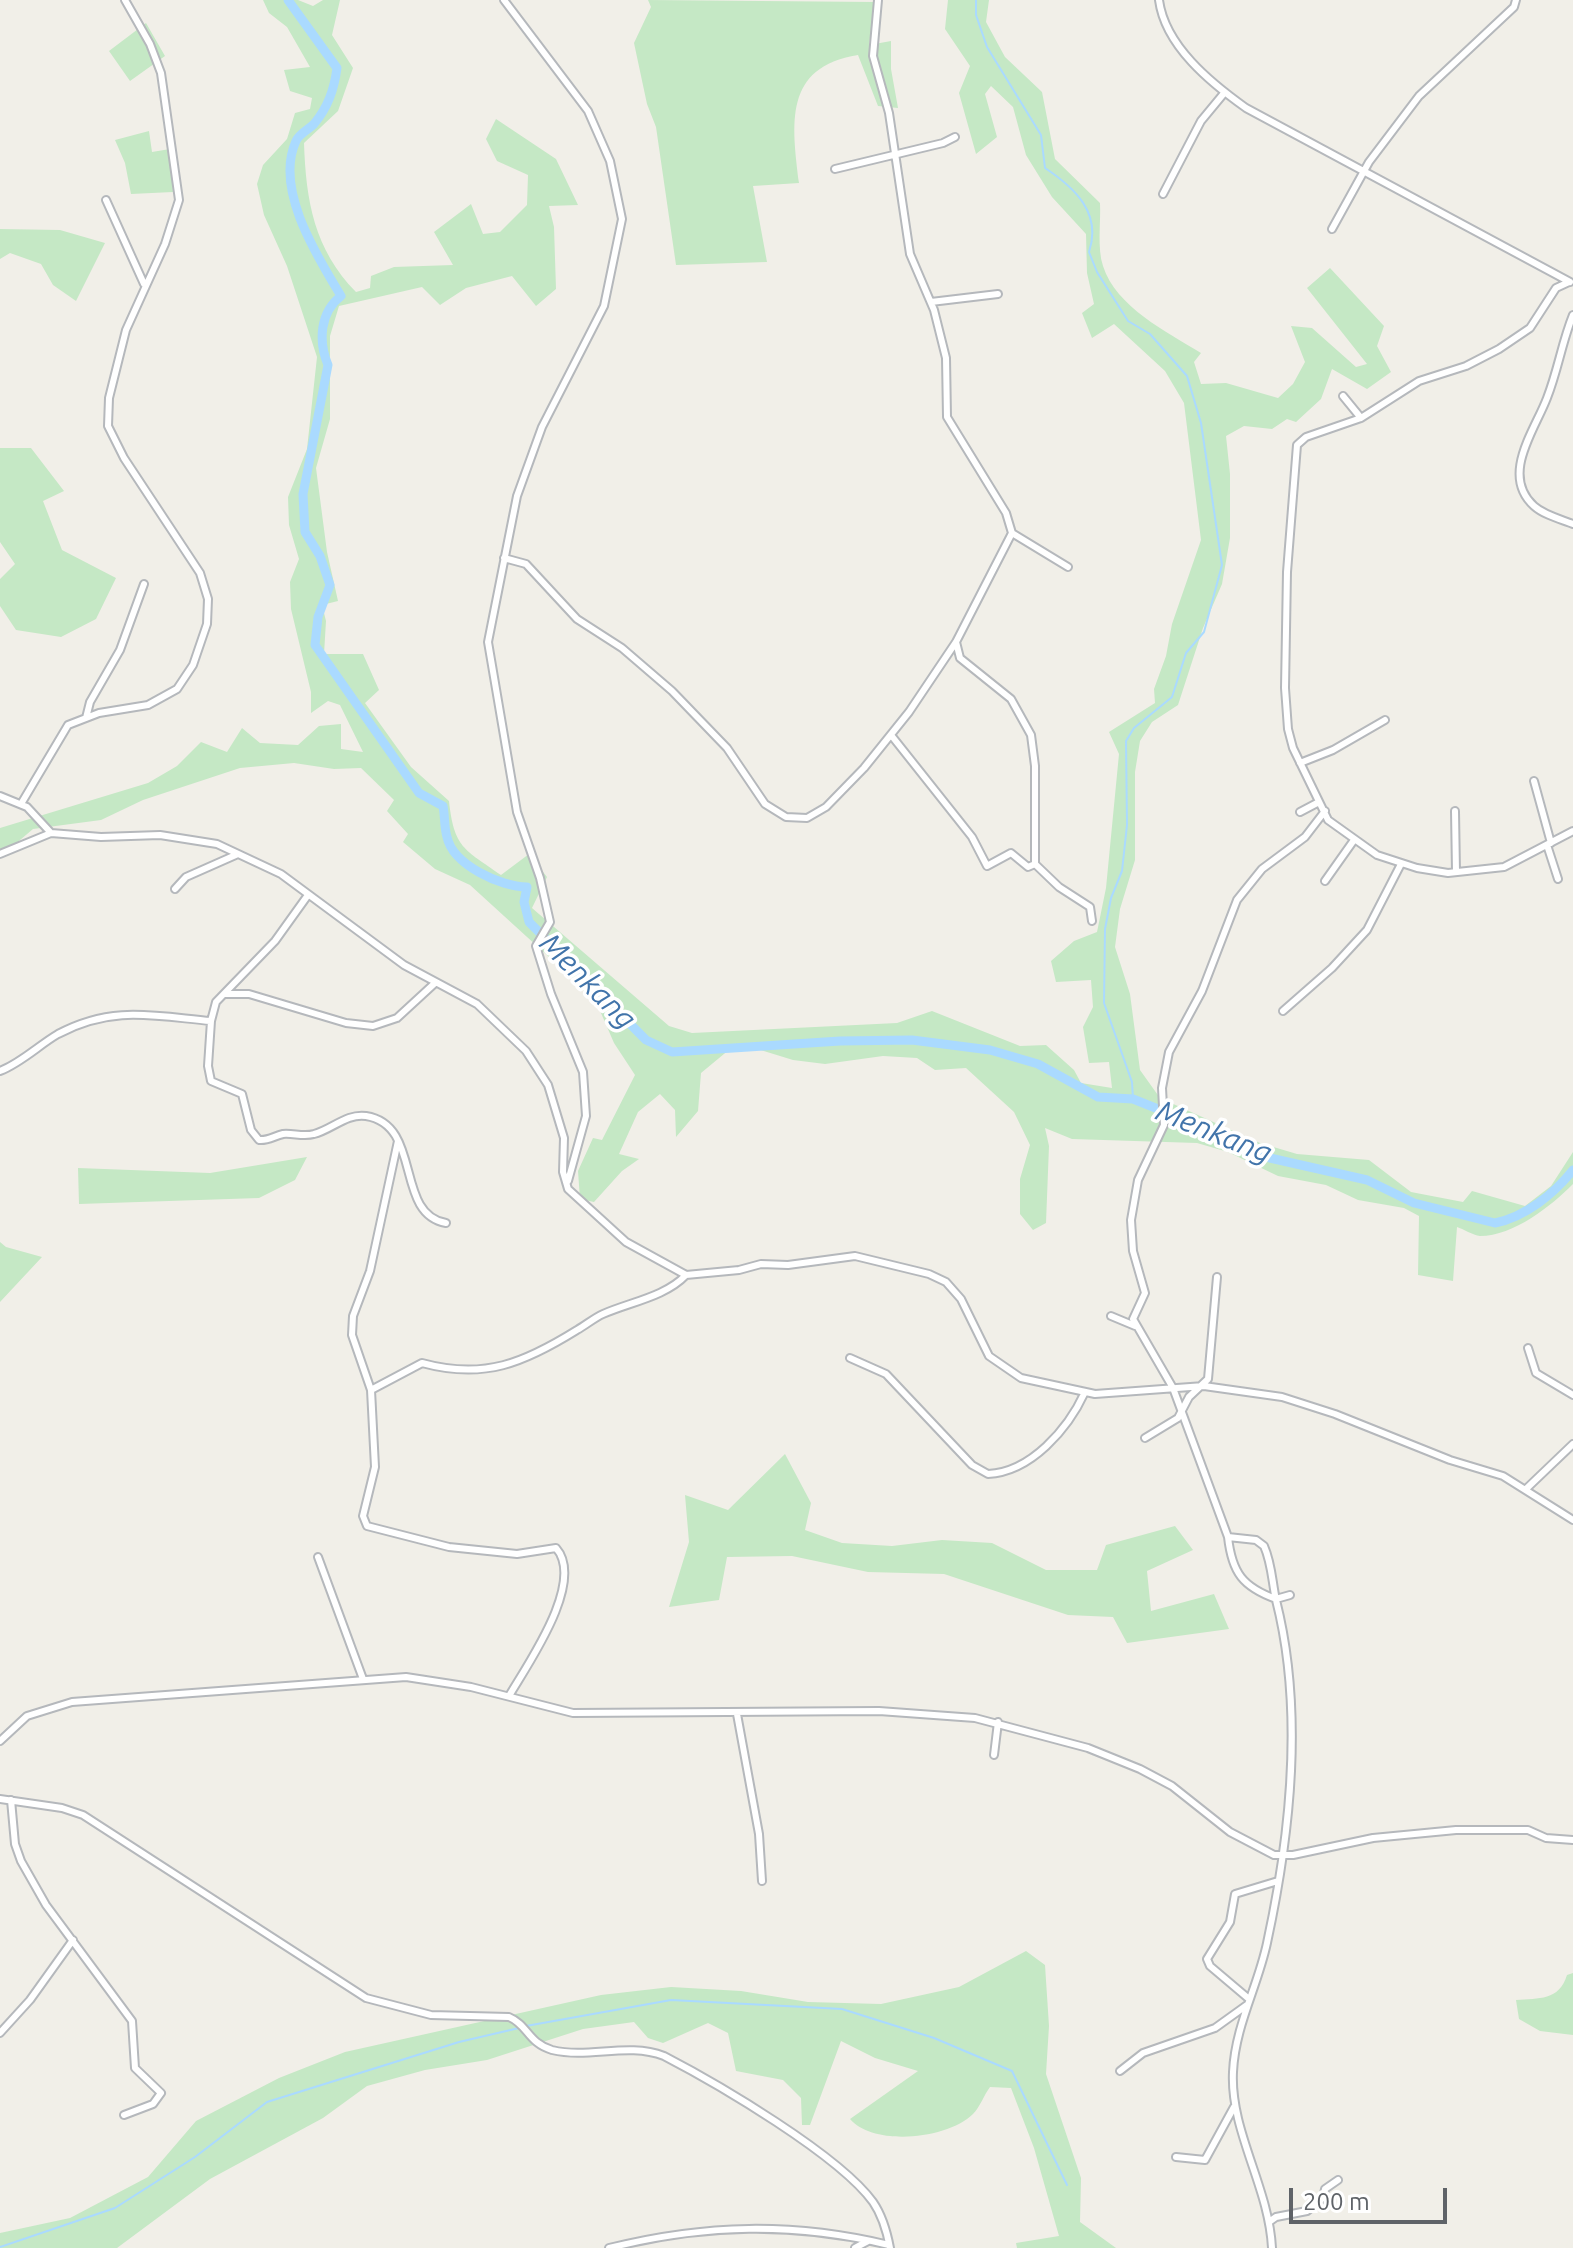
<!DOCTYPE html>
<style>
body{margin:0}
#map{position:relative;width:1573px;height:2248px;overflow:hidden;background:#f1efe8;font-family:Ubuntu,sans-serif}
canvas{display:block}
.scale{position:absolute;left:1289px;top:2188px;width:158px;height:36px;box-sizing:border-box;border:4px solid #5f6368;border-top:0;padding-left:10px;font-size:24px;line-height:28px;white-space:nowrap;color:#5f6368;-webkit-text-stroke:6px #fff;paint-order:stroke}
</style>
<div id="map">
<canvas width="1573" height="2248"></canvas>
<div class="scale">200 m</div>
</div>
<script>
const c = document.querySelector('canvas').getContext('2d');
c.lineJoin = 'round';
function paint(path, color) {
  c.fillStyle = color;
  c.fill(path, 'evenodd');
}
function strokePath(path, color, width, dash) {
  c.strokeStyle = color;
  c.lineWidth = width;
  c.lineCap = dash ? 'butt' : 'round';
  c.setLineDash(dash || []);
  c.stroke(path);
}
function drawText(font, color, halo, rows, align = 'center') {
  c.font = font + ' Ubuntu,sans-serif';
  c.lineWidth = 7;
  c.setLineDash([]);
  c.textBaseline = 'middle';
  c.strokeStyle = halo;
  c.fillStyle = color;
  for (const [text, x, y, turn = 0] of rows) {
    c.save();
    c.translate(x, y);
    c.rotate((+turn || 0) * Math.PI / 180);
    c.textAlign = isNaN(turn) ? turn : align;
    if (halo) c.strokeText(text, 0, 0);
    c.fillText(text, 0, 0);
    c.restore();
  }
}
paint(new Path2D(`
 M263,0H298L313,6L323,0H340L332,35L353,68L338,111L304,143C306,201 314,249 356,292L370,288L371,276L394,267L453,265L434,232L471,204L483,234L500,232L527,205L528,175L497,161L486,139L496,119L556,159L578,205L549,206L554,227L556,289L536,306L512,276L466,288L440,305L422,287L339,306L330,336V419L316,468L327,552L338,601L322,605L326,621L324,654H363L379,690L365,703L411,767L449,801C454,848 464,849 501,875L529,854L547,877L532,908L669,1026L692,1033L897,1023L932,1011L1020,1046L1046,1045L1074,1070L1081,1083L1112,1088L1109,1062L1089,1063L1083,1027L1093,1007L1091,980L1056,982L1051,961L1074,941L1097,932L1106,888L1119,754L1109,732L1155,703L1154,689L1166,656L1172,624L1201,540L1184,403L1165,371L1114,324L1092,338L1082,313L1094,304L1087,273L1086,234L1052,197L1026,155L1013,107L991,86L985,94L997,137L976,154L959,93L970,66L945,29L948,0H989L986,22L1005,57L1042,92L1055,159L1100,203C1101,222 1097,248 1103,266C1116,307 1167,332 1201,353L1194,362L1201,384L1226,383L1278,398L1293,384L1305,362L1291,326L1312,328L1356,367L1367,364L1307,288L1330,268L1384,326L1377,346L1391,372L1367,389L1332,369L1321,399L1296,422L1287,419L1272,429L1244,426L1226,436L1230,474V538L1222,584L1203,628L1178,705L1152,722L1140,741L1135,772V860L1120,909L1115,947L1130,994L1140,1070L1160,1098L1260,1143L1297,1154L1369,1160L1411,1192L1463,1202L1472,1191L1525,1206L1551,1186L1573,1152V1184C1551,1206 1514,1236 1480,1236C1473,1235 1463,1229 1457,1227L1453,1281L1418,1275L1419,1216L1404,1208L1358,1200L1326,1185L1278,1176L1228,1152L1197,1143L1072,1139L1045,1128L1049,1146L1046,1223L1033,1230L1020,1214V1179L1030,1145L1014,1112L966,1068L935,1070L917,1058L883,1056L825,1064L793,1060L754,1048L730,1049L701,1073L698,1111L676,1137L675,1110L660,1094L638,1112L619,1154L639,1159L622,1171L594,1202L580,1199L578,1171L593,1138L602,1140L635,1075L614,1043L598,1006L572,978L470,885L435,869L403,842L408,834L387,811L394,800L361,768L334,769L294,763L240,768L143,800L101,820L33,829L0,857V828L148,783L177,766L201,742L227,752L242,728L260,743L298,745L319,726L341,724V749L363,752L340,705L328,701L311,713V692L291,609L290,582L299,559L289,525L288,497L307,449L317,357L287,266L264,215L257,184L263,165L287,139L295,113L310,109L312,98L290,91L284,70L310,67L287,27L269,13Z
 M648,0L875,2L869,45L891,41V69L898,108L878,106L858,55C783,67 792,124 799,183L753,186L767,262L676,265L656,127L647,104L634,43L651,7Z
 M146,23L165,56L130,81L109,51Z
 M149,131L152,152L170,149L173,192L131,194L125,163L115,140Z
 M0,229L60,230L105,243L76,301L53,285L41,264L10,253L0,259Z
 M0,448H31L64,491L43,501L62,550L116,578L96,619L61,637L16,630L0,606V579L15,564L0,542Z
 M307,1157L295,1180L259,1198L79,1204L78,1168L210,1173Z
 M0,1242L6,1247L42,1257L0,1302Z
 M785,1454L811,1503L805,1530L842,1543L892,1546L942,1540L992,1543L1046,1570H1097L1106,1545L1175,1526L1193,1550L1147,1571L1151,1611L1214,1594L1229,1629L1127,1643L1113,1617L1068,1615L944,1574L868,1572L792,1556L727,1557L719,1600L669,1607L689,1542L685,1495L728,1510Z
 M1026,1951L1045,1965L1049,2026L1046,2074L1081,2178L1080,2222L1116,2248H1017L1016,2243L1059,2236L1034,2148L1011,2088L990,2087C984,2095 980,2107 973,2114C948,2139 874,2147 850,2119L918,2071L875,2058L841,2041L810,2125H802L801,2098L783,2080L736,2071L728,2033L708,2023L663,2043L648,2038L634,2022L583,2029L487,2060L425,2070L367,2086L323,2118L210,2179L117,2248H0V2233L70,2218L148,2177L196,2121L279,2078L345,2052L601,1995L671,1987L741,1991L808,2002L881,2004L959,1987Z
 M1573,1973V2035L1540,2031L1519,2019L1516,2000C1539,1998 1559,2001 1567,1975Z`), '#c5e8c5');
strokePath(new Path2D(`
 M976,0V15L987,47L1041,135L1045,168C1075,188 1102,213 1089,252L1097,272L1128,321L1150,334L1187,376L1201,423L1222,565L1204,632L1186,653L1172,697L1134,728L1126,741L1127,825L1122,871L1111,898L1105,929L1104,1003L1132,1082L1133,1099
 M526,2026L671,2000L842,2009L934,2038L1012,2071L1067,2185
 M0,2247L115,2208L195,2157L267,2102L459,2042L519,2028`), '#aadaff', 2);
strokePath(new Path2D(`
 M288,0L337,68C334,90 328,107 314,124C308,130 299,134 296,141C274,189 317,256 341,296C320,312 318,341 328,365L303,494L305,532L320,556L330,585L318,617L315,645L419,793L443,806C445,816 444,827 447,837C453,865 501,887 527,887L524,902L529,922L646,1040L672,1052L840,1041L912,1040L990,1050L1038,1064L1098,1097L1133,1099L1173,1115L1195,1130L1223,1133L1270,1158L1367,1180L1414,1203L1495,1223C1525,1217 1554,1194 1573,1170`), '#aadaff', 9);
const minor = new Path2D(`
 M504,0L588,111L610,161L622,219L604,306L542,427L517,496L488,642L517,812L540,878L550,922L536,946L551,994L583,1072L586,1116L568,1181
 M878,0L873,56L889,113L910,254L934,310L946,358L947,417L1006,513L1012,533L1068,567
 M1159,0C1165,46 1211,83 1246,108L1570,282
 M835,169L943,143L955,137
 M1163,194L1201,121L1225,92
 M106,200L144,284
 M1332,229L1369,162L1419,96L1514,7L1516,0
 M1569,282L1556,288L1530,328L1499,349L1466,366L1419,381L1361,418L1306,437L1297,445L1287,572L1285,688L1288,729L1293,748L1328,820L1377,855L1417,868L1448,873L1504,867L1573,831
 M931,302L998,294
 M1573,315C1562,342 1558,370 1547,398C1535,430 1500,475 1534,506C1544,515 1560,519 1573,524
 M1343,396L1361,418
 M504,558L526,564L577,619L622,648L672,691L727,748L765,804L786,817L807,818L826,807L864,768L909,712L956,642L1012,533
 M956,642L960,658L1011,699L1031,735L1035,766V864L1059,887L1090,907L1092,921
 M86,718L90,702L120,650L144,584
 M891,735L972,837L987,866L1011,853L1028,867L1035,864
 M1300,763L1333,750L1385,720
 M1534,781L1551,843
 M0,796L27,807L51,833L101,837L160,835L217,844L281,874L404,965L477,1004L526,1051L548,1085L564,1138L563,1172L568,1189L626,1242L686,1275L739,1270L761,1264L788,1265L855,1256L929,1274L946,1282L961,1299L989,1356L1021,1378L1095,1394L1204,1386L1282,1397L1335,1414L1450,1460L1503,1476L1573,1520
 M21,804L68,725L99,713L148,705L177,689L193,665L207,624L208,599L200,573L124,458L108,426L109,398L126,330L165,244L179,200L161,73L150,44L125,0
 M1455,811L1456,872
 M1300,812L1319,802
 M1547,845L1558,879
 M0,854L51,833
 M1325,881L1354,840
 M175,889L186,877L238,854
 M308,895L275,941L216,1002L211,1021L208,1066L211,1081L242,1094L251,1130L259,1140C268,1141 274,1136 283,1134C293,1133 304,1137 314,1134C331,1130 347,1113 366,1116C423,1125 394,1214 446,1223
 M226,994H249L346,1023L373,1026L397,1018L435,983
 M1283,1011L1332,968L1367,930L1401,864
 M0,1071C21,1063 39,1045 58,1034C112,1005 154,1016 211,1021
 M398,1141L370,1271L353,1316L352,1335L371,1390L422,1363C484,1380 524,1363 577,1330C586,1325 594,1318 603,1314C630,1302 665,1297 686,1275
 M1111,1316L1135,1326
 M1528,1348L1536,1373L1573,1395
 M850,1358L886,1374L972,1465L988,1474C1031,1472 1068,1429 1085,1392
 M371,1390L375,1467L363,1516L367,1526L449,1547L517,1554L556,1548C586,1582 527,1665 509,1696
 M1145,1438L1178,1418L1189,1397L1208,1379L1217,1277
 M1526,1489L1573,1444
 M1228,1537C1232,1573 1243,1587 1276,1599L1290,1595
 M318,1557L363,1679
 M737,1714L759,1834L762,1881
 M0,1741L27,1716L72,1702L406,1677L471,1687L573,1713L879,1711L975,1718L1088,1748L1140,1769L1172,1786L1230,1832L1274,1855H1293L1373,1838L1456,1830H1528L1546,1838L1573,1840
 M994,1755L998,1722
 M0,1799L62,1808L83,1815L366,1998L431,2015L509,2017C528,2025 528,2043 552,2050C590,2059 627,2042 664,2056C718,2084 839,2155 873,2202C882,2215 887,2232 890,2248
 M11,1800L15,1844L21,1861L46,1905L132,2021L135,2068L161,2093L153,2104L124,2115
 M1249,1999L1210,1966L1207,1959L1230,1922L1235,1894L1278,1881
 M0,2033L30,2000L73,1940
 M1120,2071L1143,2053L1215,2028L1247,2005
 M1176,2157L1205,2160L1234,2107
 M1269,2222L1276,2217L1307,2211L1323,2198L1325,2189L1338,2180
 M609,2248C705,2224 793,2222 889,2245
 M855,2248L868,2241
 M1272,2248C1269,2187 1230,2131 1233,2072C1235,2026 1258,1986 1267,1943C1291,1832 1304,1710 1276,1600C1272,1582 1272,1564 1264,1546L1256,1540L1228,1537L1173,1388L1133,1319L1145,1293L1133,1251L1131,1220L1138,1180L1164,1125L1162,1088L1169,1052L1202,991L1237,900L1262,869L1305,837L1325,811`);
strokePath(minor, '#b5b8bc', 10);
strokePath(minor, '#fff', 6);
drawText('italic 30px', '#4174aa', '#fff', [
 ["Menkang",588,981,45],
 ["Menkang",1214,1132,22]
]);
</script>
